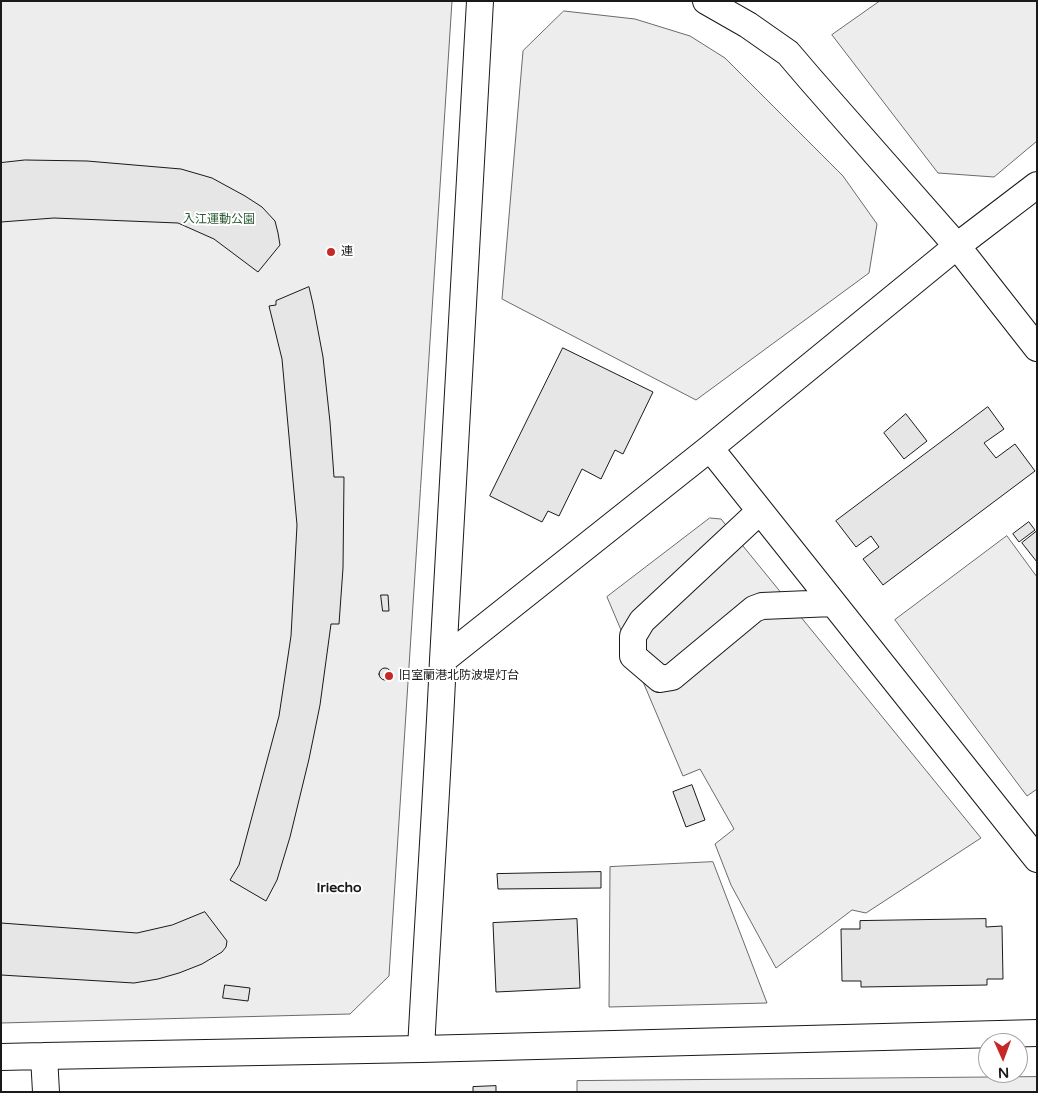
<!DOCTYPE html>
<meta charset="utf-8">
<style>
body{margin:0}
#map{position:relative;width:1038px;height:1093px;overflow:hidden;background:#fff;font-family:"Varela Round",sans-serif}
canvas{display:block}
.frame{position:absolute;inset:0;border:2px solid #1a1a1a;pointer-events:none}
.north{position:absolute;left:978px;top:1033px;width:50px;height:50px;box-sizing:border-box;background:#fff;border:1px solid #a3a3a3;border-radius:50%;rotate:178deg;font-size:14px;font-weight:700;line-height:20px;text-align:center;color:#1a1a1a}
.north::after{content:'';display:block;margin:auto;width:18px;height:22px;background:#c62828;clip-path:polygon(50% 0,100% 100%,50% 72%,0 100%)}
</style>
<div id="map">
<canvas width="1038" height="1093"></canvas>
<div class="frame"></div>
<div class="north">N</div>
</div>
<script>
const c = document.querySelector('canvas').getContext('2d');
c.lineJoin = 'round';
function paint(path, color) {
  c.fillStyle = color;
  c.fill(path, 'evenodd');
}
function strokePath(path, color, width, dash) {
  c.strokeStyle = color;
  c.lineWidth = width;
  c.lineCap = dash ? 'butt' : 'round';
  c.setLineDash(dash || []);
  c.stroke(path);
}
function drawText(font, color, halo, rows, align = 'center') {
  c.font = font + ' "Varela Round","Noto Sans JP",sans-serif';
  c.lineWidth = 4;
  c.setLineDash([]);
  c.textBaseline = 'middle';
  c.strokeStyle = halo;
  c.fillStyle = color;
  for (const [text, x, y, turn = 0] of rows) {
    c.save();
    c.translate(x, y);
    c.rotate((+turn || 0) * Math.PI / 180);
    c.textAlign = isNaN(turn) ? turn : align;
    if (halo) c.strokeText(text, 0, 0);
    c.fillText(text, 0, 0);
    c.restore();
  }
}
const built = new Path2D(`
 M1,1H452L389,976L350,1014L1,1023Z
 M880,1H1037V141L994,177L938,173L832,35Z
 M564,11L635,19L690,36L725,58L843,176L877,224L869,273L696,400L502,299L523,51Z
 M710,518L721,519L981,838L866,913L852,910L776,968L731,885L715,844L734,829L700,769L683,776L607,597Z
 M1007,536L1037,577V789L1027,796L895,620Z
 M713,862L767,1003L609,1007L610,867Z
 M1037,1077V1092H577V1081Z`);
paint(built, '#ededed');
strokePath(built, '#6a6a6a', 1);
const building = new Path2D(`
 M25,160L87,161L181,169L212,178L245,196L262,207L275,221L278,233L280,245L258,272L214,239L178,223L54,218L1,222V163Z
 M309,287L313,304L323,357L330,422L334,477H344L343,568L339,624H331L320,705L309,759L290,837L277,880L266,901L230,880L239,865L279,716L291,636L297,525L282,359L269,306L276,305V301Z
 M563,348L653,392L623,454L615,450L601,479L582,469L559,516L548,511L542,522L490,496Z
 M988,407L1004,429L984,443L996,458L1015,444L1035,471L883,585L863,559L879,547L871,536L856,547L836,521Z
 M906,414L927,441L904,459L884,433Z
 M1029,522L1035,530L1019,542L1013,534Z
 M1037,531V562L1022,543Z
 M381,595H388L389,611H383Z
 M379 674a6 6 0 1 1 12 0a6 6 0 1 1-12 0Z
 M692,785L705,820L686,827L673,792Z
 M601,872V888L498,889L497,874Z
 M205,912L227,941L226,947L222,952L202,964L179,973L158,979L134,983L1,975V923L137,933L172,925Z
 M577,919L580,988L496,992L493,923Z
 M986,919V927L1002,926L1003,979H987V985L861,987V981H842L841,929H860V921Z
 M225,985L250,988L248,1001L223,998Z
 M496,1086V1092H473V1087Z`);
paint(building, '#e6e6e6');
strokePath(building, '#1a1a1a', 1);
const minor = new Path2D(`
 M706,1L748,25L788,53L812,81L957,246L1037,348
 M710,448L1037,859
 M760,511L642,621L633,636V656L660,679L672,677L754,609L762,606L833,603
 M443,660L710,448L957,246L1037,185
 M421,1049C428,919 437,789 443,660L480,1
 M1,1057L44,1056
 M46,1092L44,1056L421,1049L1037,1033`);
strokePath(minor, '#1a1a1a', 28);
strokePath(minor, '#fff', 26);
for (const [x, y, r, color] of [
 [331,252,5,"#c62828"],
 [389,676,5,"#c62828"]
]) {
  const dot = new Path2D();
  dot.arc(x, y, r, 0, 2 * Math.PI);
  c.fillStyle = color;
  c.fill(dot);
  strokePath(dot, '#fff', 2);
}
drawText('12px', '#2b5a34', '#fff', [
 ["入江運動公園",219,220]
]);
drawText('12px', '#1a1a1a', '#fff', [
 ["連",341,252],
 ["旧室蘭港北防波堤灯台",399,676]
], 'left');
drawText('bold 14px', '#1a1a1a', '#fff', [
 ["Iriecho",339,888]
]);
</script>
